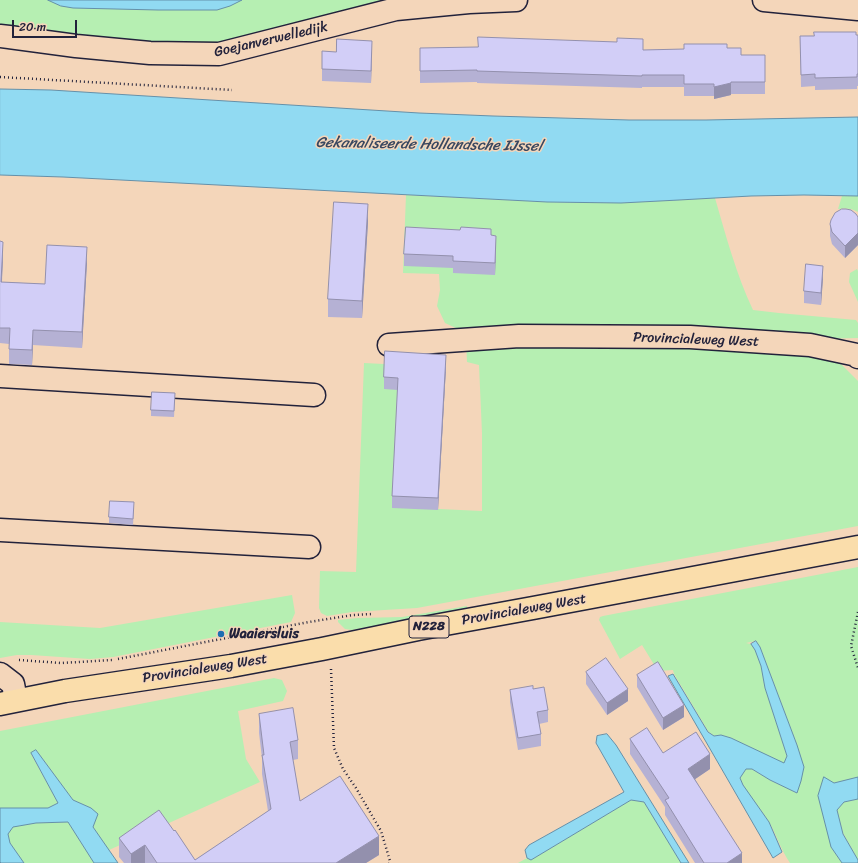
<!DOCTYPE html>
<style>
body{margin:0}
#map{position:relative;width:858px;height:863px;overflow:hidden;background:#f4d6ba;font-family:Sriracha,sans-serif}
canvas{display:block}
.scale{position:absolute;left:12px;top:20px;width:65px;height:18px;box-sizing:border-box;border:2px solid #22223b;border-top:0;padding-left:5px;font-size:12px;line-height:14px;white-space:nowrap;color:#22223b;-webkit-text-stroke:3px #f4d6ba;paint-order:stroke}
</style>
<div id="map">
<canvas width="858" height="863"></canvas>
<div class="scale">20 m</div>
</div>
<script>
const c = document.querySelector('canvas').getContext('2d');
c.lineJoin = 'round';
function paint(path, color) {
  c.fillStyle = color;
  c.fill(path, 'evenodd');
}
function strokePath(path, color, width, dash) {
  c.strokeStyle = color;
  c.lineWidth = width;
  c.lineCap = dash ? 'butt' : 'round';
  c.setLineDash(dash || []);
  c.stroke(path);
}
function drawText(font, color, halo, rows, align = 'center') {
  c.font = font + ' Sriracha,sans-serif';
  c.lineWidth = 3;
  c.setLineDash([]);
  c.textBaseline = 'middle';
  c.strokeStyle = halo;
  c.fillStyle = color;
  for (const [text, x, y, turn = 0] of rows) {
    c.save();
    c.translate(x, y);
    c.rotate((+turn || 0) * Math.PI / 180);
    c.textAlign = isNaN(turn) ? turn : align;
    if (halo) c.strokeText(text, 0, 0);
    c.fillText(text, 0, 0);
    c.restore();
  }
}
paint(new Path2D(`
 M0,0H410L226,42L198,46L0,33Z
 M406,195L547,202L621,203L715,198C726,236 736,274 753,310L779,313L856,320L858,323V338L776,340L458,329L445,323L437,306L440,290L439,274L403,273Z
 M842,196H858V212C852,208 844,208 838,209Z
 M857,269L858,271V302L849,282L850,273Z
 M466,340L724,348L805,355L827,360L838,361L858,381V526L417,608L352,612L327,616L321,613L319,608L320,571L356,572L364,363L403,365L396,507L482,511V433L479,365L467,362Z
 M858,567V777L834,783L831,847L842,863H790C781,850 777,836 769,822C760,807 746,794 740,778L746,769H752L770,780L797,793V745L760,647L756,641L746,643L751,644L755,650L761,666L765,688L787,756L784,764L731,738L721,735L714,736L708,731L674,674L673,670L658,671L642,645L620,659L599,620L600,617L603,616Z
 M292,595L295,613L291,622L113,657L90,659L31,655H17L0,658V622L100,628Z
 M467,606V608L352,630L345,629L338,622V620L358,618L402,617Z
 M274,678L282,680L287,691L283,701L238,711L246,759L260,782L109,850L93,827L91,808L73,800L36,750L31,754L58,803L48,808H0V731Z
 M858,799V860L843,833L837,810L844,802Z
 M631,800L644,802L681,863H518L527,858L531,860Z
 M68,822L94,863H24L10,843L8,834L13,826L36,823Z`), '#b6efb2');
const water = new Path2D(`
 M48,0H242L230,6L217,10H158L73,8L61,6Z
 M0,89L51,90L130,95L419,113L493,116L629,120H706L858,117V196L804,195L751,196L679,200L621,203L547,202L63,177L0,175Z
 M756,641L760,647L797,745L804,767L801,781L797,793L770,780L752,769H746L740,778L743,785L769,822L782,852L773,858L668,676L673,674L708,732L714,736L721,735L731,738L784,763L787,756L765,688L761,666L755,650L751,644Z
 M607,734L616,745L689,863H681L644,802L631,800L531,860L527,858L525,850L529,845L624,792L596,743L597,736Z
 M36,750L73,800L91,808L98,814L93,827L118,863H94L68,822L36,823L13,827L8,834L10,843L24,863H1L0,862V808H48L58,803L31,753Z
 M824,777L834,783L858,777V799L844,802L837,810L843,834L858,860V863H842L831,847L818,796Z`);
paint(water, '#91daf2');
strokePath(water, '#6590a9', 1);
const minor = new Path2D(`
 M764,0L858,9
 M0,36L9,37L76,46L150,53L219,54L396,9L469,2L516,0
 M389,345L519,336L690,337L810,345L857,355L858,357
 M0,376L314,395
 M0,530L309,547
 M0,674L13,684L16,700`);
const major = new Path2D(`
 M0,704L65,691L231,666L322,649L418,629L533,608L858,547`);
strokePath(minor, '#22223b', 25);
strokePath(major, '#22223b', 25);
strokePath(new Path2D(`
 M0,77L232,90
 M858,612L851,646L858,668
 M118,659L309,622L353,615L373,614
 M19,660L61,663L113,660
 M331,669L334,748L343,769L356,788L381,831L390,861L389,863`), '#22223b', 2.5, [1, 3]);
strokePath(minor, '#f4d6ba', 22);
strokePath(major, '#faddab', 22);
paint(new Path2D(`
 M858,35V86H857V89L815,90V86L801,87L800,36Z
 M420,48L643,50L684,49L727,48L741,55H765V94H731V95L714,99V96H684V87H642V88L477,83V82L420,83Z
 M372,53L371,83L322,81V69Z
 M368,222L362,318L328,317V299Z
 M830,224L858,245L845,258L832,244L830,236Z
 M491,235L496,248L495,275L453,273V268L404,266V254Z
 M0,241L3,257L2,282L45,284L87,262L82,348L33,345L32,365L9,364V344L0,343Z
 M823,278L821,305L804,303V291Z
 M446,367L438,510L392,508V496L398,390L384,389V377Z
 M175,399L174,417L151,416V410Z
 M134,508L133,525L109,523V517Z
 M586,672L628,701L607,715L586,684Z
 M637,675L684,717L663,730L637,687Z
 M533,689L548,710V722L539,724L541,734V746L518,750L510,702V690Z
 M259,714L298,740V759L293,760L300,801L379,855L366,863H124L119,857V838L174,831L195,860L268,811L262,774V758L259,733Z
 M630,739L663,753L710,769L695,779L742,863H695L665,815V807L630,754Z`), '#b5b1d4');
paint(new Path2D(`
 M372,41V53L371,83V71Z
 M731,83V95L714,99V87Z
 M368,204V222L362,318V301Z
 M858,232V245L845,258V246Z
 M496,236V248L495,275V263Z
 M3,242V257L1,297V282Z
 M87,247V262L82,348V332Z
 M823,266V278L821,305V293Z
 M33,330V345L32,365V350Z
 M446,355V367L438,510V498Z
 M628,689V701L607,715V703Z
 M684,705V717L663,730V718Z
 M710,754V769L688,784V769Z
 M379,836V855L366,863H336Z
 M145,845V863H131V854Z
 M742,853V863H727Z`), '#9390ad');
const building = new Path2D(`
 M814,32H856V35H858V74H857V77L815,78V74L801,75L800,36H814Z
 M478,37L617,42V38L643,39V50L684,49V44H727V48H741V55H765V82H731V83L714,87V84H684V75H642V76L477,71V70L420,71V48L478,47Z
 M337,39L372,41L371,71L322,69V51L336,52Z
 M334,202L368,204L362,301L328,299Z
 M842,209H846L851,210L856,214L858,217V233L845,246L832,232L830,224L831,220L835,213Z
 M406,227L460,230L461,227L491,229V235L496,236L495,263L453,261V256L404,254Z
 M0,241L3,242L1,282L45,284L47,245L87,247L82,332L33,330L32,350L9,349L10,328H0Z
 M806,264L823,266L821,293L804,291Z
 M385,351L446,355L438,498L392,496L398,378L384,377Z
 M152,392L175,393L174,411L151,410Z
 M110,501L134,502L133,519L109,517Z
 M606,658L628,689L607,703L586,672Z
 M658,662L684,705L663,718L637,675Z
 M533,686V689L544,687L548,710L537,712L541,734L518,738L510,690Z
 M293,708L298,740L290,742L300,801L340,776L379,836L336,863H157L145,845L131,854L119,838L159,810L174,831L175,830L195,860L271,809L262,755H264L259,714Z
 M647,728L663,753L696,732L710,754L688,769L742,853L727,863H704L665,800L669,798L630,739Z`);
paint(building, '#d2cef7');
strokePath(building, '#9390ad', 1);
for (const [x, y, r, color] of [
 [221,634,4,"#1f6fb2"]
]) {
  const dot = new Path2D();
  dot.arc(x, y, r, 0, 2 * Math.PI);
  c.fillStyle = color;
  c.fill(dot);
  strokePath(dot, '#f4d6ba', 1.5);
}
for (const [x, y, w] of [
 [429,627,40]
]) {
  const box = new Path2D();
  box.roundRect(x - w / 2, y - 11, w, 22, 3);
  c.fillStyle = '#f4d6ba';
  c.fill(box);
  strokePath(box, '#22223b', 1);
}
drawText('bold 13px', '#22223b', null, [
 ["N228",429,627]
]);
drawText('14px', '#22223b', '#f4d6ba', [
 ["Goejanverwelledijk",271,40,-13],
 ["Provincialeweg West",696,340,2],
 ["Provincialeweg West",524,610,-10],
 ["Provincialeweg West",205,669,-9]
]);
drawText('bold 14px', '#22223b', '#f4d6ba', [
 ["Waaiersluis",229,634]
], 'left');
drawText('italic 15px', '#384760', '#f4d6ba', [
 ["Gekanaliseerde Hollandsche IJssel",429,145,1]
]);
</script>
